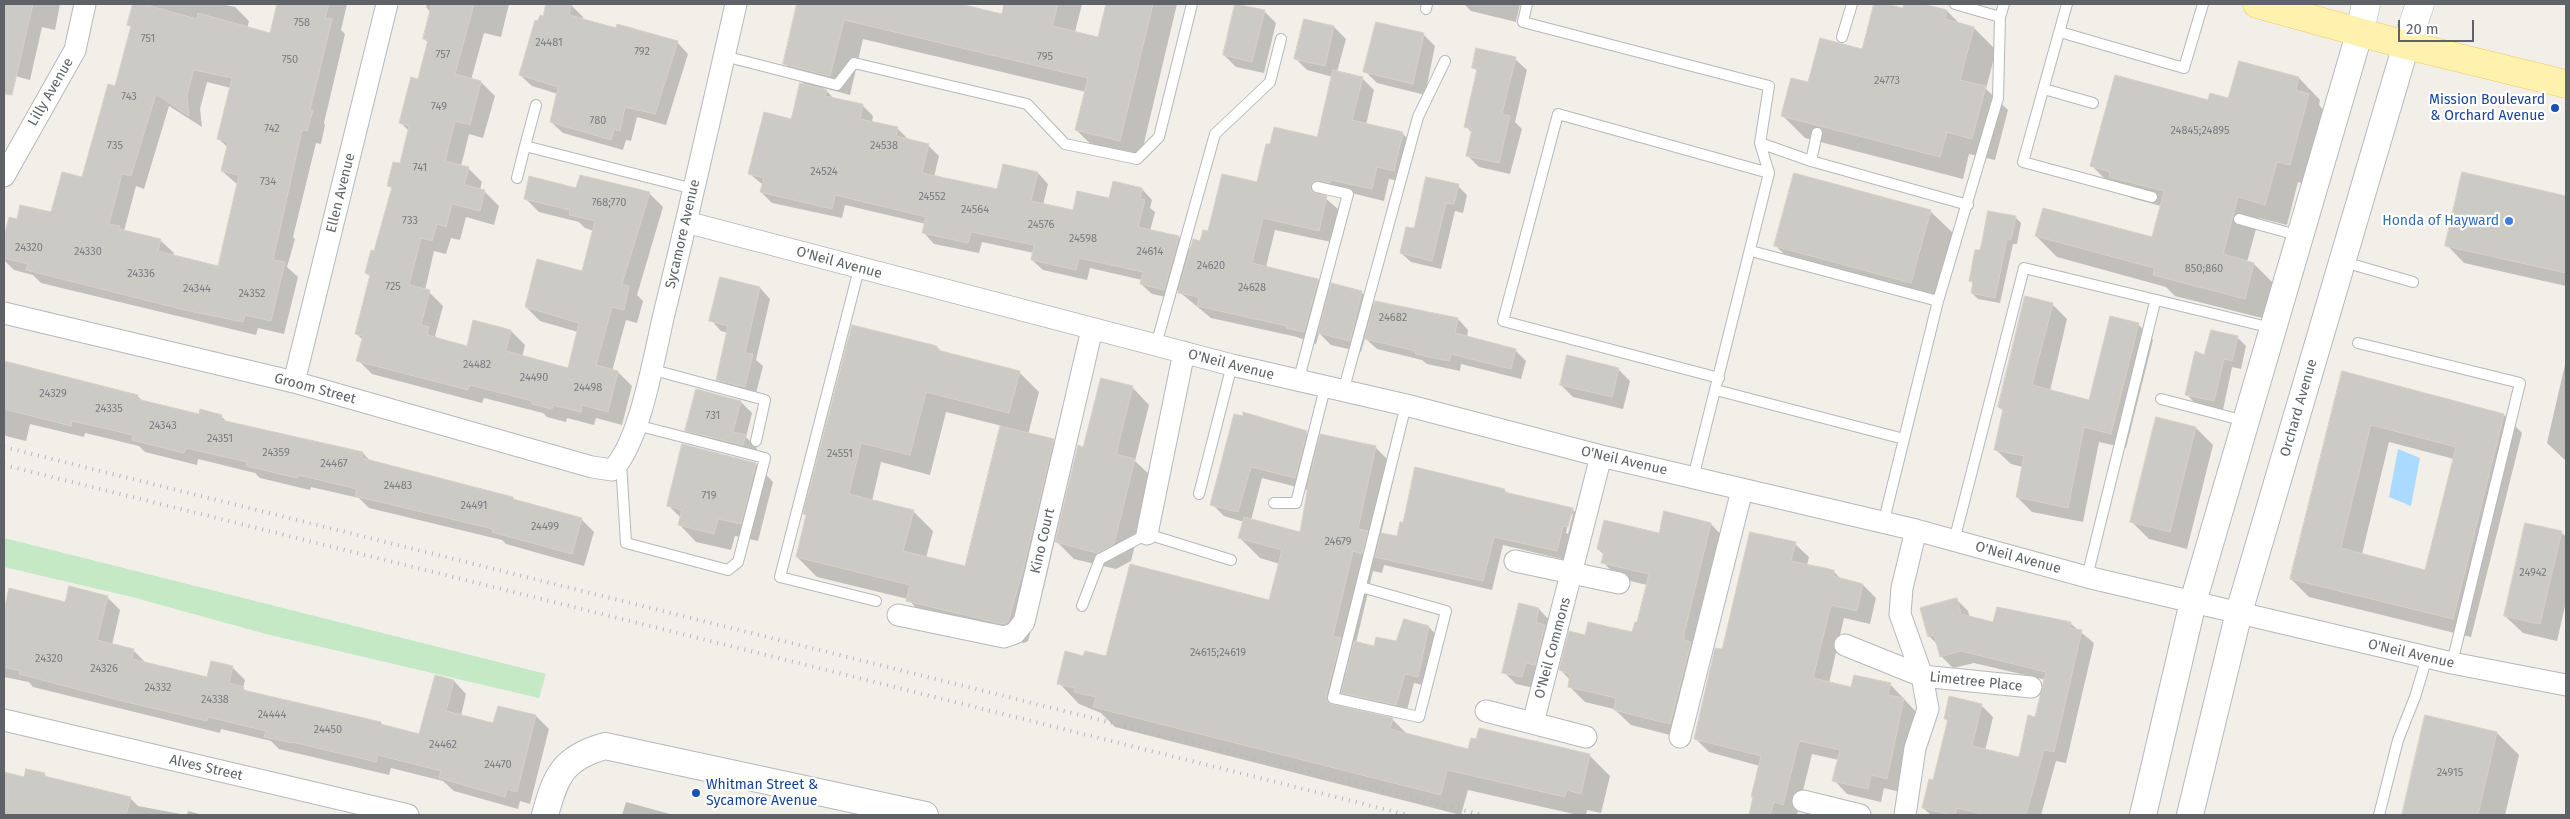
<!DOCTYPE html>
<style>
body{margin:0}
#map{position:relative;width:2570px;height:819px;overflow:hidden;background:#f1efe8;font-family:"Fira Sans",sans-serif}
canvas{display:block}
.frame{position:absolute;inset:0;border:5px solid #5f6368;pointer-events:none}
.scale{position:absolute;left:2398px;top:20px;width:76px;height:22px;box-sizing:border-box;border:2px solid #5f6368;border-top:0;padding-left:6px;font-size:15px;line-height:18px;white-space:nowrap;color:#5f6368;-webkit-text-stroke:4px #fff;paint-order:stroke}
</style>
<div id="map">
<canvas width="2570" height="819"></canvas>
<div class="frame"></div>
<div class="scale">20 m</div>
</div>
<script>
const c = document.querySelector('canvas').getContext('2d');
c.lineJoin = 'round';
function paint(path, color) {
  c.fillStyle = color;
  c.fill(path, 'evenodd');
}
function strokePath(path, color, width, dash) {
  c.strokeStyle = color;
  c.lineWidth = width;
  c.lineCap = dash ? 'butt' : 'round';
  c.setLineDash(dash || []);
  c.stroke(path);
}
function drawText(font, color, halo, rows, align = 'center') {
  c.font = font + ' "Fira Sans",sans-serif';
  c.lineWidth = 4.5;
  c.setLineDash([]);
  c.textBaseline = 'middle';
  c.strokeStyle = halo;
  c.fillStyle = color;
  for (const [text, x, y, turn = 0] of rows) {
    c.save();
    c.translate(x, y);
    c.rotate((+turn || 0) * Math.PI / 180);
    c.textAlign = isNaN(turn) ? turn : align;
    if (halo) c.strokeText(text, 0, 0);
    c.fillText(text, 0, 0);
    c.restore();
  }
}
paint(new Path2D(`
 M4,538L546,674L539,698L266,634L132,597L4,567Z`), '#c5e8c5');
paint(new Path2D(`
 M2398,449L2420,458L2411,506L2389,497Z`), '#aadaff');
paint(new Path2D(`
 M4,4H60L55,30L42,27L30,80L4,73Z
 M133,4H221L235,7L249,21L247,29L271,35L277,4H347L341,30L345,34L324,123L325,125L321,144L316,143L293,237L295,239L287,267L298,277L284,334L258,328L256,335L41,283L33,275L14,270L4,260V242L10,218L18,220L52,214L83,179L115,87L132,28L128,24ZM207,82L231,88L219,139L227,147L222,171L238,185L219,267L173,256L174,253L160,240L124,231L136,186L144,189L169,106L202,127L200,109Z
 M427,4H509L501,37L484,33L471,80L481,82L495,96L483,138L469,134L461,166L468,168L482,182L480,190L485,192L499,206L494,225L466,217L460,240L451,238L446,254L434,251L425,290L429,292L443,306L435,336L440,340L468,347L511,331L525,345L522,357L569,369L578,332L540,321L526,307L583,272L594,231L585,228L579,222L539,212L525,198L577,190L649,193L663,207L637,295L643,301L637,323L626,320L612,371L618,372L632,386L622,425L596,418L594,425L567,418L566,422L547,417L543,413L484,398L482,403L372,374L358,360L363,340L356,333L371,277L366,273L375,253L392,189L389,185L401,165L409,131L400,122L419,81L429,43L424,39L431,13L426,7Z
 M548,4L571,5L583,17L582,20L677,42L688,54L666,125L637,117L631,141L626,140L623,150L563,133L551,122L558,94L532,86L520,75L539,23L544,18Z
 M799,4H955L1003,15L1005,4H1082L1075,32L1099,38L1107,5L1099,4H1177L1140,160L1096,149L1076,130L1086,92L863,39L850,95L824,88L835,100L863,106L873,116L872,122L897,128L908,139L928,145L939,156L934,177L998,190L1038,173L1048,184L1043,205L1074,212L1142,189L1152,200L1150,208L1155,212L1150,231L1179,237L1191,250L1201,242L1258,184L1318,139L1333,77L1307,70L1295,58L1334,27L1346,39L1337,72L1362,78L1374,90L1366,125L1402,133L1415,146L1406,182L1389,179L1384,201L1343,191L1324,194L1323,196L1339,210L1331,242L1275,230L1266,267L1318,280L1330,293L1361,292L1375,305L1458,319L1468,330L1467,338L1515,350L1526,361L1521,379L1461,364L1460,371L1427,364L1422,360L1377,349L1365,338L1361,352L1331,345L1319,333L1316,344L1297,337L1211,318L1177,290L1175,299L1152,294L1141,284L1142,280L1090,268L1087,280L1043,270L1032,260L1034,253L982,242L979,253L934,244L924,233L926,224L845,205L842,218L772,203L761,192L763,185L750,174L792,120L806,86L784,63Z
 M1464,4H1520L1516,22L1471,11Z
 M1875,4L1904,10L1906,4H1918L1947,11L1960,24L1974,28L1996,50L1986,89L2008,110L1995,160L1969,154L1963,179L1805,138L1783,116L1809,84L1863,50Z
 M1264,11L1276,23L1264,73L1236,67L1224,55Z
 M1423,34L1435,46L1425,95L1377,83L1365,71Z
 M1515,59L1527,70L1515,122L1522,129L1510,174L1479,167L1467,155L1472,133L1466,126L1478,72L1473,67Z
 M2299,78L2320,100L2319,105L2330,117L2311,186L2298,182L2287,225L2259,218L2247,262L2254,264L2275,285L2266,319L2175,296L2166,287L2057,257L2036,236L2153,238L2161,206L2131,198L2124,190L2113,187L2092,166L2209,101L2229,99Z
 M2463,174L2566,197V286L2464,263L2447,245Z
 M1458,186L1467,195L1463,213L1455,211L1441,269L1411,262L1401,253L1415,230Z
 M1930,211L1953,233L1933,305L1798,268L1776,246Z
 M2015,217L2021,223L2017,244H2013L2000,303L1978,299L1972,293L1974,284L1970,280L1981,252Z
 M760,288L770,299L756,360L763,366L755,397L728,390L717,379L728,333L721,331L711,320Z
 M2052,304L2067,319L2050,391L2090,401L2138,324L2153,340L2126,448L2099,442L2083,522L2032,512L2017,497L2023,467L2011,464L1995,449L2004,412L1999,407Z
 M2237,337L2246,346L2241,369L2232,367L2223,410L2196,404L2187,395L2205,356Z
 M937,347L942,352L1019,372L1039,392L1028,435L1053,441L1073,461L1044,587L1028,641L1024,643L927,620L908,599L817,577L797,557L807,516L805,514ZM946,412L1002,426L966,568L926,558L933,531L913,511L872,501L881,462L930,475Z
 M2566,360V461L2547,443Z
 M4,363L137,396L143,401L200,415L221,416L228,423L363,453L371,462L513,498L516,501L581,519L594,532L584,566L506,544L502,540L369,508L359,498L311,487L310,490L260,478L255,473L198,459L197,465L145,452L139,446L85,433L84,437L30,424L26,441L6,436L4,433Z
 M1618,369L1630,381L1623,409L1573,397L1561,385Z
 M2343,373L2504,415L2522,433L2471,637L2309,597L2291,579ZM2389,442L2454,459L2426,572L2362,554Z
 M1132,387L1149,405L1135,461L1152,477L1131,561L1116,569L1074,559L1057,542Z
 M741,402L752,413L746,437L757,448L755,456L698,442L687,430Z
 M1244,414L1301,429L1319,445L1375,447L1396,468L1381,534L1398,538L1504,490L1509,494L1572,509L1581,518L1566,560L1503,545L1492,590L1384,565L1382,573L1373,571L1356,643L1375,647L1397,643L1405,620L1429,627L1438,637L1427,686L1414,683L1406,714L1351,700L1348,709L1392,719L1408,735L1469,751L1589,755L1610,776L1601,813L1587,810L1586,815H1578L1468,790L1461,815L1115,727L1101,713L1079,704L1059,683L1084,658L1107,657L1270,601L1280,564L1260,558L1240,538L1244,522L1224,516L1212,504ZM1262,478L1308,490L1301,533L1251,520ZM1570,514H1573L1568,534L1566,533Z
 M2196,428L2213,445L2187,549L2149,539L2131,521Z
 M756,464L773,482L758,541L735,536L731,550L696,542L679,524L681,518L669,506Z
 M1711,524L1726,540L1686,739L1631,725L1614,709L1585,702L1569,686L1570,680L1561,670L1586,636L1633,633L1638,624L1647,585L1618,578L1603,562L1604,555L1598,549Z
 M2561,532L2566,537V602L2557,641L2523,633L2505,616Z
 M1795,544L1809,557L1807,565L1834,572L1842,580L1863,585L1876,598L1870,624L1844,618L1829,683L1852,688L1890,684L1917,713L1900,792L1884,788L1881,802L1847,794L1834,780L1839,760L1812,754L1797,815H1750L1760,766L1709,752L1696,739L1722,651Z
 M10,590L66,604L107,597L120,610L112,645L133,650L146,663L208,679L232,667L245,680L243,688L247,692L381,723L384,726L420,735L454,681L466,694L461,716L494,724L499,707L536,716L549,729L530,804L520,801L518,809L454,791L443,781L391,768L389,775L279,749L271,741L221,729L220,733L33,687L29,682L4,677V617Z
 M1956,599L1968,611L1970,618L1994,623L2071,624L2094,643L2066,763L2056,761L2041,815H1931L1923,808L1934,782L1948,722L1945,718L1981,705L1993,717L1985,751L2020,759L2036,719L2046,680L1974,663L1953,668L1941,656L1938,645L1929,636Z
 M1539,609L1550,621L1534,688L1516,684L1504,672Z
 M2426,717L2497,733L2519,755L2505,815H2403Z
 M4,774L25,779L44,774L48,778L130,798L138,806L186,815H4Z
 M626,802L670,814L671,815H622Z
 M188,811L203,815H187Z`), '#0003');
const building = new Path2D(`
 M4,4H33L12,95L4,94Z
 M133,4H143L197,19L198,13L270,33L277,4H329L325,18L332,19L310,110H313L307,131L302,130L273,260L285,262L271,321L245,315L243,322L189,311L26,270L28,264L4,258V237L9,217L17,219L20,205L51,212L62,172L82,177L108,84L115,86L131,26L127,25ZM194,70L232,78L217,139L228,142L221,171L239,175L218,266L158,251L161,239L119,229L120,226L109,224L122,174L131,176L156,94L189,116L187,95Z
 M432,4H474L455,74L481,81L470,125L455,121L445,161L469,167L464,185L485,190L480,211L452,204L446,227L437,224L432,241L421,238L409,285L430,290L421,325L429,327L427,335L467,346L473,320L511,330L506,351L568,368L579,323L525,307L537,259L582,271L595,221L569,215L570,210L524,199L529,176L576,188L580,175L650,192L622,284L629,286L624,310L612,307L596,365L618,371L608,412L582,405L581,412L553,405L552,409L532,404V401L470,385L468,390L356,361L363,336L355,334L370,275L365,273L371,250L374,251L392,187L387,186L393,162L400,163L409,126L399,123L411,77L418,79L428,40L423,39Z
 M546,4H572L569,15L616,28L617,24L678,41L655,114L625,107L620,131L614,129L611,140L550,122L558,87L519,75L535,20L538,21L540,15L543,16Z
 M797,4H960L1002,14L1004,4H1058L1052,26L1098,37L1106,4H1153L1120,141L1075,130L1088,78L844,20L830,76L783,64Z
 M1235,4L1265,10L1252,62L1223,55Z
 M1874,4H1885L1903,8L1904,4H1923L1947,10L1945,19L1974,27L1960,80L1986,86L1972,139L1947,132L1940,157L1781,116L1791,78L1808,82L1820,38L1862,49Z
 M1304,19L1334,26L1325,66L1294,59Z
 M1376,22L1424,33L1413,84L1363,72Z
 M1476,48L1516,57L1502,114L1510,116L1499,163L1466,156L1472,129L1464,127L1477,69L1472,68Z
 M2239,61L2299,77L2296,90L2309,94L2290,165L2277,162L2265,205L2238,197L2223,254L2254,263L2245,299L2153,275L2154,268L2035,236L2043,208L2152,237L2164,191L2109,177L2110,172L2090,166L2115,75L2208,100L2210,93L2228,98Z
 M1333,70L1363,77L1352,120L1403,132L1394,171L1377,167L1372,189L1331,180L1330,183L1318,180L1312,183L1310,189L1313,192L1327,196L1319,231L1263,218L1252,263L1318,279L1304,332L1286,328L1287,326L1197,306L1199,297L1178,293L1193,239L1200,241L1203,230L1208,231L1222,174L1257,182L1266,144H1270L1274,127L1317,137Z
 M800,83L827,90L825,96L863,104L860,119L898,127L896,136L929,144L922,173L997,189L1003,164L1038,172L1031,201L1073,210L1077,191L1109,198L1113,181L1142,188L1140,199L1145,200L1138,227L1179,236L1164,290L1140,284L1143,272L1079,258L1076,270L1031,260L1034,245L971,232L968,243L922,233L926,217L910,213L835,195L832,209L760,192L764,178L748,174L764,112L791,119Z
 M2462,172L2566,196V273L2445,246Z
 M1794,173L1931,210L1911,283L1774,246Z
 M1426,177L1459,184L1454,204L1446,203L1432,261L1400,253L1406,227L1414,228Z
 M1988,211L2016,216L2011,240L2007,239L1995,298L1971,293L1973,282L1969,281L1975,250H1980L1982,242Z
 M720,277L760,287L745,353L753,354L745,387L716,380L728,326L709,321Z
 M1331,283L1362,291L1350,341L1318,333Z
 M2025,296L2053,303L2032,385L2089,400L2110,316L2139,323L2111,434L2084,427L2068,508L2016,497L2024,456L1994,450L2003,409L1998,407Z
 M1375,301L1458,318L1455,333L1516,349L1511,369L1451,354L1449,361L1415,354L1416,351L1365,339Z
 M852,325L937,346V350L1020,371L1009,413L926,392L910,455L861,443L849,494L914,510L903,551L965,566L1000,426L1054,439L1024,566L1008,622L1003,624L986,620L906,601L910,585L796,557L806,515L803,514Z
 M2211,330L2238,336L2232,361L2224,359L2214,401L2185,395L2195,351L2204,355Z
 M1567,355L1619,368L1612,397L1560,385Z
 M4,361L138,395L137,399L199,414L200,409L222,415L221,420L363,452L362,458L513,497V499L582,518L572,554L492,532L493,529L355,496L357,489L298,475L297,478L246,466L247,462L186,448L184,453L132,440L133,435L72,421L71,426L4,409Z
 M2342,371L2504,414L2453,619L2290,579ZM2371,425L2456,447L2425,570L2341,548Z
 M1101,378L1133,386L1116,454L1135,459L1114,544L1097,553L1055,542L1078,445L1083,447Z
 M696,389L741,401L733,432L746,435L743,445L685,431Z
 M1243,412L1307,431L1295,478L1251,467L1238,512L1210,505L1234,414L1243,416Z
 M2156,417L2196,427L2170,532L2130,522Z
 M1320,434L1376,446L1358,529L1368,531L1362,554L1353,551L1333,636L1341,638L1326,696L1328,703L1393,718L1390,729L1468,749L1471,738L1476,739L1479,728L1590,754L1581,794L1567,790L1565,797L1447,770L1441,795L1093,707L1096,697L1074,692L1075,688L1057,684L1065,651L1083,656L1085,651L1106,656L1130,564L1269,600L1282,550L1238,538L1244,517L1300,532L1309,481Z
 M682,444L756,463L741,524L718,519L714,534L678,525L682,510L667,506Z
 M1415,467L1505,489L1504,492L1573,508L1568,527L1563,526L1557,551L1494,537L1483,581L1375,557L1381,533L1397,536L1400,522H1403Z
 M1664,511L1711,523L1684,634V640L1691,642L1670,724L1614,710L1616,698L1568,687L1570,674L1559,670L1569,631L1585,635L1588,622L1632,632L1635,622H1637L1649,574L1601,563L1604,551L1597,549L1604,520L1659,533Z
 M2525,523L2562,531L2540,624L2504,616Z
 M1750,532L1796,542L1791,561L1834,570L1833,576L1863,584L1857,611L1831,605L1813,678L1851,687L1854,675L1891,683L1888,695L1904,698L1887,779L1871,775L1868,789L1832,781L1840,750L1799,741L1783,805L1774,802L1770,815H1749L1753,797H1751L1761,756L1694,739L1715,648L1722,649Z
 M69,586L108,596L97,640L134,649L132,659L207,677L211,661L233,666L229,683L244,687L243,690L381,722V724L419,734L435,675L454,680L446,711L493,723L498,706L536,715L517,792L507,789L505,797L439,778L441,771L378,755L376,762L292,742V743L264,737L266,731L208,717L207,721L122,701L19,674L20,671L4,667V611L9,588L65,602Z
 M1957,598L1961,614L1993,622L1997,607L2071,622L2070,628L2082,630L2054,752L2044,750L2026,815H1986L1957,808L1955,815H1952L1922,808L1929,779L1933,780L1948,719H1944L1949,696L1982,704L1972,746L2019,757L2028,715L2035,717L2046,672L1961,651L1940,657L1934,635L1928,637L1920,608Z
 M1519,603L1539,608L1536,622L1545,625L1535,665L1526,663L1522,677L1502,673Z
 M1404,619L1429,626L1418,677L1405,674L1396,705L1341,693L1354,641L1374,646L1376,637L1396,641Z
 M2425,715L2497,732L2478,815H2402Z
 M26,769L45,773L44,776L131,797L126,815H4V772L24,777Z`);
paint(building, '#cccac5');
strokePath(building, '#d6d1c6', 1);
const service = new Path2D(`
 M1527,4L1523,22L1769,86L1760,143L1769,173L1693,478
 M1955,4L2000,17
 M2067,4L2023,162L2152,197
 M1426,9L1427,4
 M2060,32L2184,68L2203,4
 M1842,37L1852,4
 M724,56L837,85L854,63L1027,104L1065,144L1137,159L1159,137L1192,4
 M2044,89L2093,103
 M1760,143L1811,161L1968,205
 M525,146L536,105
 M1811,161L1817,133
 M517,178L525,146L694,189
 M2239,219L2300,236
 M1751,251L1938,301
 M2344,262L2413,282
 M859,269L780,577L876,601
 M2358,343L2520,383L2452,663
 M1156,345L1215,134L1270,82L1281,39
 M650,369L765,400L756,441
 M1719,378L1503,321L1558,114L1769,173
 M1298,382L1348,194L1317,187
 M1716,390L1904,439L1938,301L1998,98L2000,17L2004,4
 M1343,392L1418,117L1445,61
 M2161,399L2245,421
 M621,462L626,543L728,570L738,562L765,458L636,425
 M1199,494L1232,365
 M1274,503H1296L1325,388
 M1883,524L1904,439
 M1954,541L2024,268L2272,328
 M2087,577L2155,302
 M1361,587L1446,611L1419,717L1333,698L1406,405
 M1082,606L1100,559L1147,534L1231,560
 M2379,815L2398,740L2415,697L2427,657`);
const minor = new Path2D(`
 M4,176L75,50L85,4
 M686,222L1232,365L1406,405L1601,456L1916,530L2087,577L2452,663L2566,685
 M4,313L294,382L592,467L612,470C641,442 655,350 665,310C690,208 713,106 736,4
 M294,382L387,4
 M1147,534L1184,352
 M1515,561L1619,583
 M898,615L1004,637L1015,633L1024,622L1092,329
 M1845,645L1922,676L2031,687
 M1486,711L1586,737
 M4,720L408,815
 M1533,723L1601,456
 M1680,737L1742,490
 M1803,801L1860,815
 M1905,815L1915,748L1928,709L1922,676L1900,614L1902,588L1916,530`);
const tertiary = new Path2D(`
 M545,815C556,775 563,758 605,746L925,815
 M2143,815L2193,602L2360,31
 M2190,815L2239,612L2406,45`);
const secondary = new Path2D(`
 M2360,31L2366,4
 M2406,45L2420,4`);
const primary = new Path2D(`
 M2257,4L2406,45L2566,84`);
strokePath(service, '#b5b8bc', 12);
strokePath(minor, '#b5b8bc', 23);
strokePath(tertiary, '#b5b8bc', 28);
strokePath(secondary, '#b6babf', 29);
strokePath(primary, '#f2c960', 29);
strokePath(service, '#fff', 10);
strokePath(minor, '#fff', 21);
strokePath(tertiary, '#fff', 26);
strokePath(secondary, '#fff', 28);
strokePath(primary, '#fff2af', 28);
strokePath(new Path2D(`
 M4,447L1482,815
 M4,465L1408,815`), '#b6b7b8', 4, [1, 6]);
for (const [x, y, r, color] of [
 [2555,108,5,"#1a4fb4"],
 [2509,221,5,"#3f7fe0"],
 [696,793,5,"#1a4fb4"]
]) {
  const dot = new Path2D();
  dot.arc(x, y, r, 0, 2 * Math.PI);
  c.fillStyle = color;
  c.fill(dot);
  strokePath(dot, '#fff', 2);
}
drawText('11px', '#7a7d7f', null, [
 ["758",302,23],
 ["751",148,39],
 ["24481",549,43],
 ["792",642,52],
 ["757",443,55],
 ["795",1045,57],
 ["750",290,60],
 ["24773",1887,81],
 ["743",129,97],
 ["749",439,107],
 ["780",598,121],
 ["742",272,129],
 ["24845;24895",2200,131],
 ["735",115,146],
 ["24538",884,146],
 ["741",420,168],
 ["24524",824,172],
 ["734",268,182],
 ["24552",932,197],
 ["768;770",609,203],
 ["24564",975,210],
 ["733",410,221],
 ["24576",1041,225],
 ["24598",1083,239],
 ["24320",29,248],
 ["24330",88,252],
 ["24614",1150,252],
 ["24620",1211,266],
 ["850;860",2204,269],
 ["24336",141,274],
 ["725",393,287],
 ["24628",1252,288],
 ["24344",197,289],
 ["24352",252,294],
 ["24682",1393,318],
 ["24482",477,365],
 ["24490",534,378],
 ["24498",588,388],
 ["24329",53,394],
 ["24335",109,409],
 ["731",713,416],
 ["24343",163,426],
 ["24351",220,439],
 ["24359",276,453],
 ["24551",840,454],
 ["24467",334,464],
 ["24483",398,486],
 ["719",709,496],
 ["24491",474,506],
 ["24499",545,527],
 ["24679",1338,542],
 ["24942",2533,573],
 ["24615;24619",1218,653],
 ["24320",49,659],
 ["24326",104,669],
 ["24332",158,688],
 ["24338",215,700],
 ["24444",272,715],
 ["24450",328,730],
 ["24462",443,745],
 ["24470",498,765],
 ["24915",2450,773]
]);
drawText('14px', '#5f6368', '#fff', [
 ["Lilly Avenue",51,92,-60],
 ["Ellen Avenue",341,193,-76],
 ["Sycamore Avenue",683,234,-77],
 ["O'Neil Avenue",839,263,15],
 ["O'Neil Avenue",1231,365,14],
 ["Groom Street",315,389,15],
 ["Orchard Avenue",2299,408,-74],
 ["O'Neil Avenue",1624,461,13],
 ["Kino Court",1043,541,-77],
 ["O'Neil Avenue",2018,558,15],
 ["O'Neil Commons",1553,648,-75],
 ["O'Neil Avenue",2411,654,13],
 ["Limetree Place",1976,682,6],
 ["Alves Street",206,768,13]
]);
drawText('14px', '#164399', '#fff', [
 ["Mission Boulevard",2545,100],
 ["& Orchard Avenue",2545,116],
 ["Whitman Street &",706,785,"left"],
 ["Sycamore Avenue",706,801,"left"]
], 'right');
drawText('14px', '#366cbe', '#fff', [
 ["Honda of Hayward",2499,221]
], 'right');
</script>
